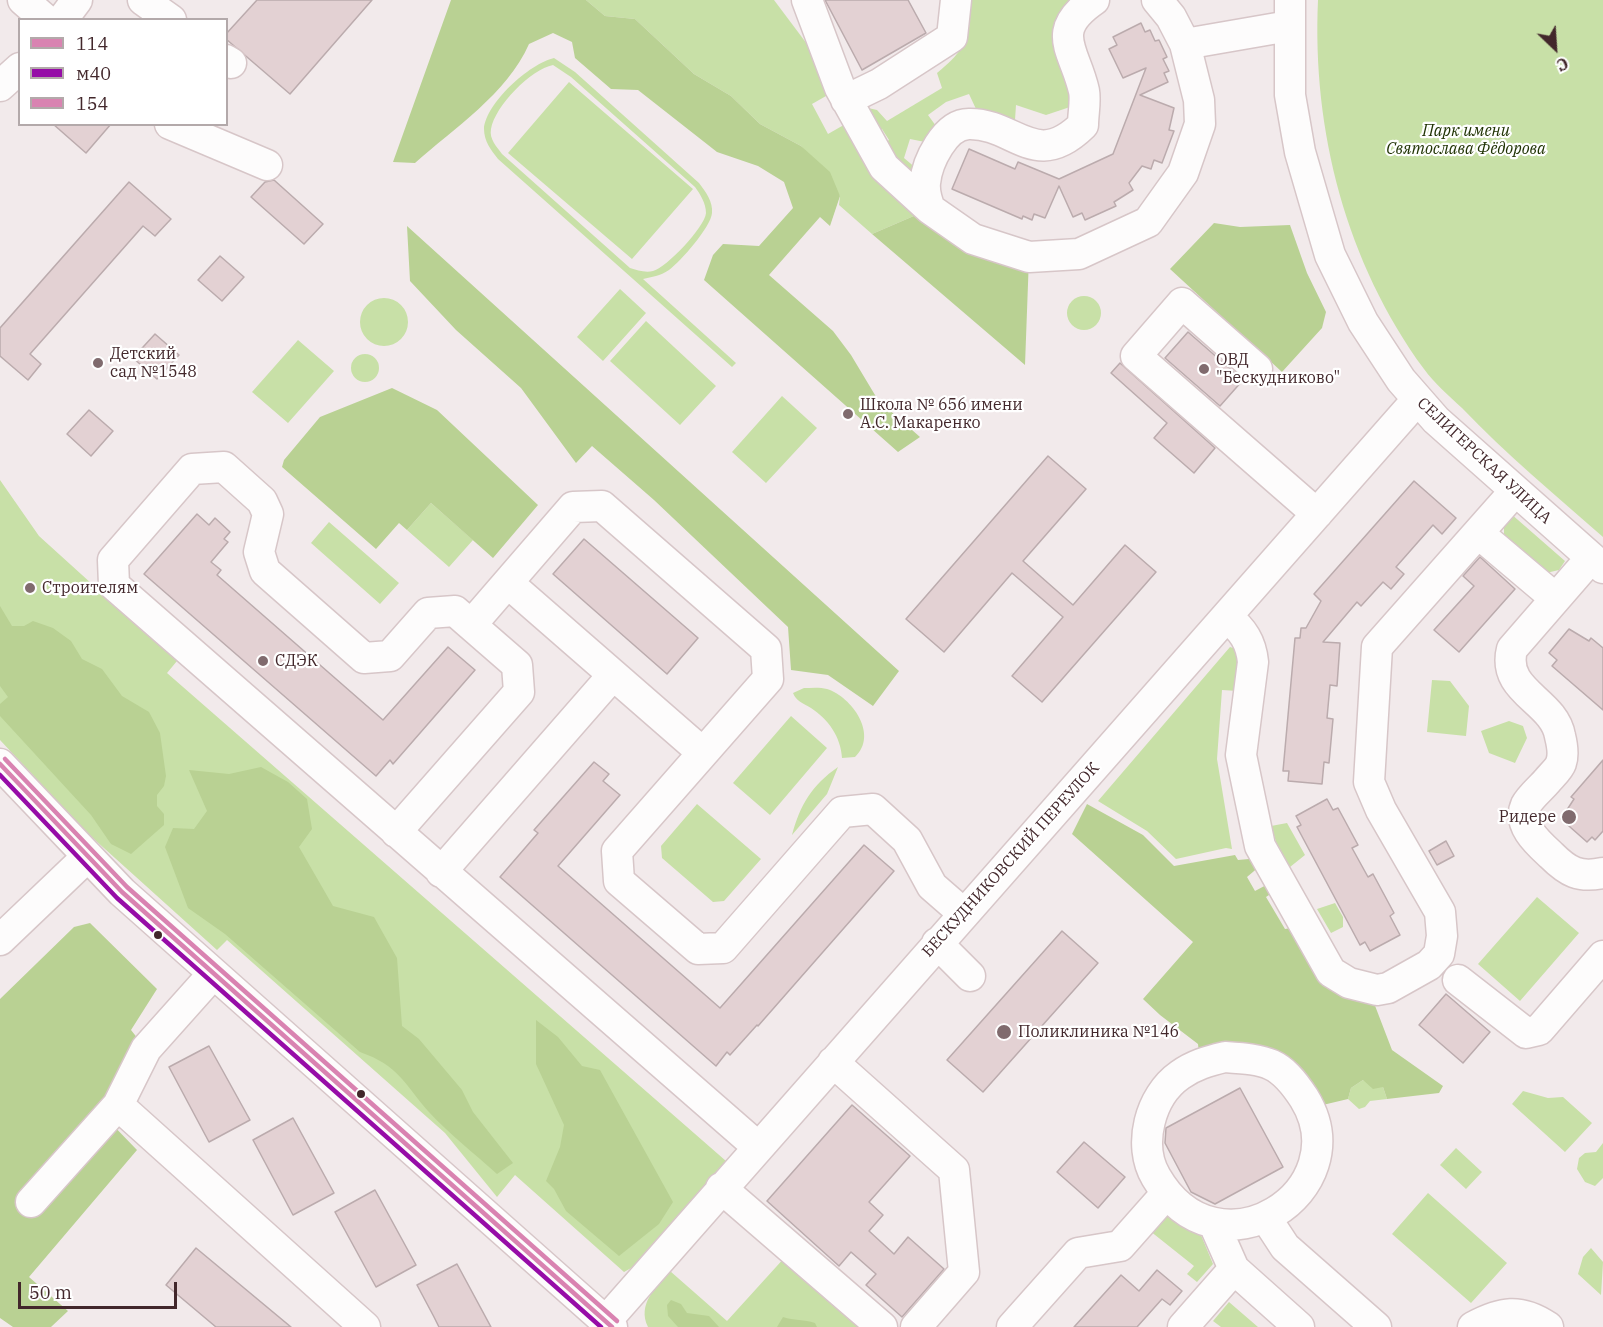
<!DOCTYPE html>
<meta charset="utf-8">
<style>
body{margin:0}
#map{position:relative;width:1603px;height:1327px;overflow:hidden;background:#f2eaeb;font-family:"IBM Plex Serif",serif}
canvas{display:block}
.legend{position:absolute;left:18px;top:18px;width:210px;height:108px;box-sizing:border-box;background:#fff;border:2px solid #b3a9aa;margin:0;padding:8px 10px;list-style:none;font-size:18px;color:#42272b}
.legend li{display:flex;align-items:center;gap:12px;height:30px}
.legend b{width:30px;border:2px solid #b3a9aa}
.north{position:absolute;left:1525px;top:18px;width:60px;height:60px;-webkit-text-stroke:4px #fff;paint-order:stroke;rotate:155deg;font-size:16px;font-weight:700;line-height:24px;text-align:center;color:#42272b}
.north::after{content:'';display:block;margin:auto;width:21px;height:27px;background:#42272b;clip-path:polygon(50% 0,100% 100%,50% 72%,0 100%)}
.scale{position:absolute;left:18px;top:1282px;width:159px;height:27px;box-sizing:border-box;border:3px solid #42272b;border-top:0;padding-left:8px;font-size:18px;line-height:21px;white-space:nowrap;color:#42272b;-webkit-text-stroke:4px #fff;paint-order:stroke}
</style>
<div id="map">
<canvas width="1603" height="1327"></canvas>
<ul class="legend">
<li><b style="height:8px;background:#d983b1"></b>114</li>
<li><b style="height:8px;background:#960ca7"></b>м40</li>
<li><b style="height:8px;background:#d983b1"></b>154</li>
</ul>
<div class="north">С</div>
<div class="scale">50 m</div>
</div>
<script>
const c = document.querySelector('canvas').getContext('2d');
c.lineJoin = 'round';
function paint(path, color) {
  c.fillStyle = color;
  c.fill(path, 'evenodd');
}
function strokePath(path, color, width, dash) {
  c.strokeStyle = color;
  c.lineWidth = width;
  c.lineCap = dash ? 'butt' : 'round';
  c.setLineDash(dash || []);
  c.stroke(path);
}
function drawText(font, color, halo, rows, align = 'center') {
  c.font = font + ' "IBM Plex Serif",serif';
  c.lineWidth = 4.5;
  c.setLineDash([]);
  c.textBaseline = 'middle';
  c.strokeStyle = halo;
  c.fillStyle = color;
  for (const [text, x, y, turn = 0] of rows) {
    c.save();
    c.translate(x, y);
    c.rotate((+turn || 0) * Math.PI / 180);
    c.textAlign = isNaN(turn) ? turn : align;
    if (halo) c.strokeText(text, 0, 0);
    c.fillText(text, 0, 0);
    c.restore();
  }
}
paint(new Path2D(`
 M586,0H774L840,88L812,104L828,134L856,118L930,209L872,234L839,205L840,196L801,146L760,124L731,96L694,74L635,19L605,16Z
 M968,0H1075L1076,105L1046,115L1016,105L1015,120L976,109L969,94L946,102L928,115L936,126L930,143L910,139L904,158L917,169L912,180L882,145L889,140L882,129L873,133L868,108L877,110L887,121L942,88L937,73C964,51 974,36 968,0Z
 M1318,0H1603V537C1555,495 1506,454 1462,408C1449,396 1434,383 1424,369C1346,262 1312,131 1318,0Z
 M554,58L575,72L699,183C706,192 713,202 712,213C711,227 680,262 669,270C660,276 652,277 643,279L736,363L732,367L498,159C491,150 484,141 484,129C486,103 529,64 554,58ZM553,65L571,77L695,187C700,194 706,203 706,213C705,227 666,268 653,271C645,273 637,270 630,268L502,154C497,147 489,139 491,129C495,106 531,69 553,65Z
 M569,82L693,189L632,259L508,153Z
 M620,289L646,313L603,361L577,337Z
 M1067 313a17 17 0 1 1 34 0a17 17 0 1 1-34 0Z
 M360 322a24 24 0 1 1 48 0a24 24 0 1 1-48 0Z
 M646,321L716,386L680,425L610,361Z
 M298,340L334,371L288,423L252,392Z
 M351 368a14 14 0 1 1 28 0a14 14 0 1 1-28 0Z
 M782,396L817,428L766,483L732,452Z
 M0,480L39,536L177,661L167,673L726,1161L633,1267L624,1272L515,1175L497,1197L445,1133L227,940L217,950L85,831L0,740Z
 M431,503L473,540L449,567L407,530Z
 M1510,513L1565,561L1559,570L1546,573L1504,534V520Z
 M329,522L399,583L380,604L311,543Z
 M1230,647L1239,650L1238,691L1222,690L1217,759L1232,849L1226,848L1176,859L1147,831L1098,801Z
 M1432,680L1450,681L1469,706L1466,736L1427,732Z
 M804,688C811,688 820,687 827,689C852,697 879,735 855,757L842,758C841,737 828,719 811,708C803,703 796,701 793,693Z
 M791,716L827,748L770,815L733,783Z
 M1509,721L1523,726L1527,738L1515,763L1489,753L1481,731Z
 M838,767L827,794L792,835C800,805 812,785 838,767Z
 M697,804L761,859L724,901L713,902L662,858L661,846Z
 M1287,823L1305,855L1290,867L1276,842L1271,826Z
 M1537,897L1579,933L1520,1001L1478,964Z
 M1335,903L1343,917V927L1331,933L1317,909Z
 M1363,1080L1383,1087L1387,1099L1370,1101L1365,1107L1359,1109L1348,1099L1351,1088Z
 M1523,1091L1548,1098L1563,1097L1592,1123L1565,1152L1512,1104Z
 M1603,1143V1178L1595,1186L1585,1182L1577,1169L1579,1158L1585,1153L1596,1152Z
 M1456,1148L1482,1172L1466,1189L1440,1165Z
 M1428,1193L1507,1263L1471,1303L1392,1234Z
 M1160,1201L1201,1235L1213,1264L1197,1282L1187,1274L1194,1266L1140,1223Z
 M1591,1248L1603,1262L1601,1295L1578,1274L1583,1257Z
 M786,1256L867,1327H648C637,1304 656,1287 670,1271L727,1321Z
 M1229,1302L1258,1327H1221L1213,1321Z`), '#c8e0a7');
paint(new Path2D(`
 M451,0H586L605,16L635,19L694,74L731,96L760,124L801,146L830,172L840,196L830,226L820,217L769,275L833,331L851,355L878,400L920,437L898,452L704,280L713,255L723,244L759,246L793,208L784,182L758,166L717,152L638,90L611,89L575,58L572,42L553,33L529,44C507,94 454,128 415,163L393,162Z
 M930,209L1029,257L1025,365L872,234Z
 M1214,223L1240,227L1290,225L1307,273L1326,312L1322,328L1282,372L1170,269Z
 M407,226L899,671L873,706L828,675L791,670L788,627L654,500L592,446L576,463L521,388L456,330L410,281Z
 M392,388L437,410L538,505L493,558L431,503L407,530L399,523L376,549L282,467L284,460L320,417Z
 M0,606L12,626H24L33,621L53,628L71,641L82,659L102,669L122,696L149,712L160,733L166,776L164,786L157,795V806L164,814V825L131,854L111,844L91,815L0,716V704L8,697L0,686Z
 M261,767L288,782L307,799L312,829L299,847L333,906L374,917L397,958L402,1026L419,1039L462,1090L473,1112L513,1163L497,1174C474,1153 449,1134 428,1111C403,1082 399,1066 360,1052L225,934L188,908L165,847L173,828L194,829L207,811L189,770L229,774Z
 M1087,804L1143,835L1174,866L1235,855L1238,860L1249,859L1260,866L1247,877L1255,891L1270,883L1275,891L1266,897L1285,929L1298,927L1369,990L1392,1050L1443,1086L1439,1093L1387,1099L1383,1087L1373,1089L1363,1080L1351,1088L1348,1099L1310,1108L1281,1068L1200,1063L1198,1044L1160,1015L1143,999L1193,942L1072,834Z
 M90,923L157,989L131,1030L146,1049L106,1118L137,1150L29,1277L68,1311L51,1327H13L0,1318V999L74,927Z
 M536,1020L558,1037L582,1066L600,1070L673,1202L659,1224L619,1256L566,1211L554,1189L546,1181L560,1147L564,1125L536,1064Z
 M671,1300L681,1304L687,1313L709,1316L719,1327H678L668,1316L667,1305Z
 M783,1317C794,1321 804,1319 815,1323L817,1327H777Z`), '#b9d193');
const building = new Path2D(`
 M257,0H372L290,94L226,39V34Z
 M825,0H908L926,33L862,70Z
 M1141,23L1145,32L1150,30L1155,41L1159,40L1167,57L1163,59L1169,71L1164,73L1168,82L1140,95L1174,108L1169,130L1174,131L1162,163L1154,160L1151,169L1142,166L1129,183L1133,190L1114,202L1116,206L1085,220L1082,213L1073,217L1059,186L1045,218L1034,214L1032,220L1023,216L1022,219L952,189L969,149L1015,169L1018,162L1059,179L1113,154L1146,68L1123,78L1109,49L1117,45L1113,37Z
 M53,124H111L86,153Z
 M274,180L323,224L304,244L251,197L265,182Z
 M129,182L171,219L155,236L143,226L30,354L41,364L28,380L0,356V328Z
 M220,256L244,277L222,301L198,280Z
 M1188,332L1243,380L1220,406L1165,358Z
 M155,334L179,355L157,379L133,358Z
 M1120,363L1215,448L1194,473L1154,438L1167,423L1111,373Z
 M89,410L113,431L91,456L67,434Z
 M1048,456L1086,489L1023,561L1073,605L1125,545L1156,572L1042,702L1012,676L1063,617L1012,573L944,652L906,619Z
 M1414,481L1456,518L1442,534L1433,525L1396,567L1404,574L1391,589L1383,582L1361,606L1357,602L1323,642L1340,643L1337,686L1330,685L1327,718L1333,719L1329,763L1324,762L1322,784L1288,781L1289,771H1283L1295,638H1300L1301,628H1306L1321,601L1314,594Z
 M197,514L209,525L215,518L230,532L224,539L228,542L211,562L221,570L217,575L383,720L448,647L475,670L393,764L390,760L376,776L144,574Z
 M584,539L698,638L667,674L553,574Z
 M1480,557L1515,589L1459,652L1434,630L1474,586L1463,576Z
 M1569,629L1589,641L1591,638L1603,648V710L1552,666L1557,660L1549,653Z
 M1603,760V831L1595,840L1592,837L1587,842L1561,819L1574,799L1571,797Z
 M594,762L609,774L603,781L620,795L558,866L720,1008L864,845L894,871L758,1026L757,1025L730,1055L727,1052L716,1066L500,877L538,833L534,830Z
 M1327,799L1333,810L1338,808L1358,845L1352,848L1368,877L1373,874L1394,913L1390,916L1400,935L1370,951L1365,942L1360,945L1297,827L1301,825L1296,816Z
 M1446,841L1454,856L1437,865L1429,851Z
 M1062,931L1098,963L983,1092L947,1060Z
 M1446,994L1490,1032L1463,1063L1419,1025Z
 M209,1046L250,1120L209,1142L169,1067Z
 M1240,1088L1283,1167L1215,1204L1191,1192L1165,1143L1166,1128Z
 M852,1105L910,1156L869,1202L883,1215L869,1231L894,1254L908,1237L944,1269L902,1317L866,1285L876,1274L851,1252L839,1266L767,1201Z
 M293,1118L334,1193L293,1215L253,1140Z
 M1084,1142L1125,1177L1098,1208L1057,1172Z
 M375,1190L416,1265L376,1287L335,1212Z
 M196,1248L291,1327H216L166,1285Z
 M457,1264L491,1327H439L434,1317L417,1285Z
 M1157,1270L1182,1291L1170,1305L1162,1299L1137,1327H1074L1121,1275L1139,1291Z`);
paint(building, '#e3d1d3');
strokePath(building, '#bbabad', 1.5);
const minor = new Path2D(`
 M23,0L46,20
 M143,0L171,20
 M807,0L840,88L884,167L930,209
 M1094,0C1048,32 1075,50 1084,91C1086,101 1083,114 1083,125C1035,172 1015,123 969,124C945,124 927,162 925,183C924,192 927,201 930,209L973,239L1029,257L1079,254L1148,222L1183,173L1200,124L1199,100L1185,44
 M1157,0L1171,17L1185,44L1289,26
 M1290,0V95L1300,152L1330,255L1363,322L1401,380L1436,420L1603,568
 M62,20L77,0
 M226,60L231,63
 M0,86L20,68
 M846,100L879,84L952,37L956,0
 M170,124L267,165
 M1257,369L1182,303L1136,356L1317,514
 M1478,533L1555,598
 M1591,558L1512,649C1501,692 1554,700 1560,736C1562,744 1564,755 1561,763C1559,769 1551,776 1547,781C1541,788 1530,797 1526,805C1517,825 1538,843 1551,855C1568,872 1579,878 1603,873
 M508,583L703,753
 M1227,617C1243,630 1251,642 1253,662L1241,755L1260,846L1331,972L1349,983L1377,990L1388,988L1429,965L1439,954L1442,936L1440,912L1381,810L1369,782L1377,647L1515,491
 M471,625L455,611L428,613L390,656L364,658L265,571L259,552L268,514L262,501L224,467L192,469L113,560L114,585L758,1147
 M0,764L122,892L612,1327
 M396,832L519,692L517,665L471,625L573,507L602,506L766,649L768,679L617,851L619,881L698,949L723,948L842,812L873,809L907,840L932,886L963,913
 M441,872L613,675
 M0,940L87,857
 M937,943L970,976
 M1458,980L1526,1033L1539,1030L1603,956
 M1225,1057C1267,1060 1280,1061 1304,1098C1361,1190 1218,1284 1156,1177C1137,1145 1150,1096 1180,1075C1194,1065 1208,1061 1225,1057Z
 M833,1062L954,1170L964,1272L916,1327
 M118,1105L365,1327
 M721,1188L882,1327
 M31,1202L118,1105L146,1049L213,974
 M1266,1218L1285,1247L1376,1327
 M1214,1224L1234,1269L1299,1327
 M606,1321L1417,400
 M1012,1327L1078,1253L1120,1246L1166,1194
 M1183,1327L1234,1269
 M1473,1327C1501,1312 1520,1308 1548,1327`);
strokePath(minor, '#d7c6c8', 33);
strokePath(minor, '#fdfcfc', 30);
strokePath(new Path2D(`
 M0,764L122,892L612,1327`), '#d983b1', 4.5);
strokePath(new Path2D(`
 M0,775L117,898L601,1327`), '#960ca7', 4.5);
strokePath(new Path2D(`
 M5,759L127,887L617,1321`), '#d983b1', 4.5);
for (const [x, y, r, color] of [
 [98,363,6,"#806b6e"],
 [1204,369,6,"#806b6e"],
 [848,414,6,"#806b6e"],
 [30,588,6,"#806b6e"],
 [263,661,6,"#806b6e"],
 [1569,817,8,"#806b6e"],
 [158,935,5,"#42272b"],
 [1004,1032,8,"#806b6e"],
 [361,1094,5,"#42272b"]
]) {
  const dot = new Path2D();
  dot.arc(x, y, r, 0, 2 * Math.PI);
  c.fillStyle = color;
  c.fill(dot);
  strokePath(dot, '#fff', 2);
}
drawText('italic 16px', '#203304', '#fff', [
 ["Парк имени",1466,131],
 ["Святослава Фёдорова",1466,149]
]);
drawText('16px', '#42272b', '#fff', [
 ["Детский",110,354],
 ["сад №1548",110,372],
 ["ОВД",1216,360],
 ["\"Бескудниково\"",1216,378],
 ["Школа № 656 имени",860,405],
 ["А.С. Макаренко",860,423],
 ["Строителям",42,588],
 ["СДЭК",275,661],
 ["Ридере",1556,817,"right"],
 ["Поликлиника №146",1018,1032]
], 'left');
drawText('16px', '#42272b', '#fff', [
 ["СЕЛИГЕРСКАЯ УЛИЦА",1484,461,43],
 ["БЕСКУДНИКОВСКИЙ ПЕРЕУЛОК",1011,860,-48]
]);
</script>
